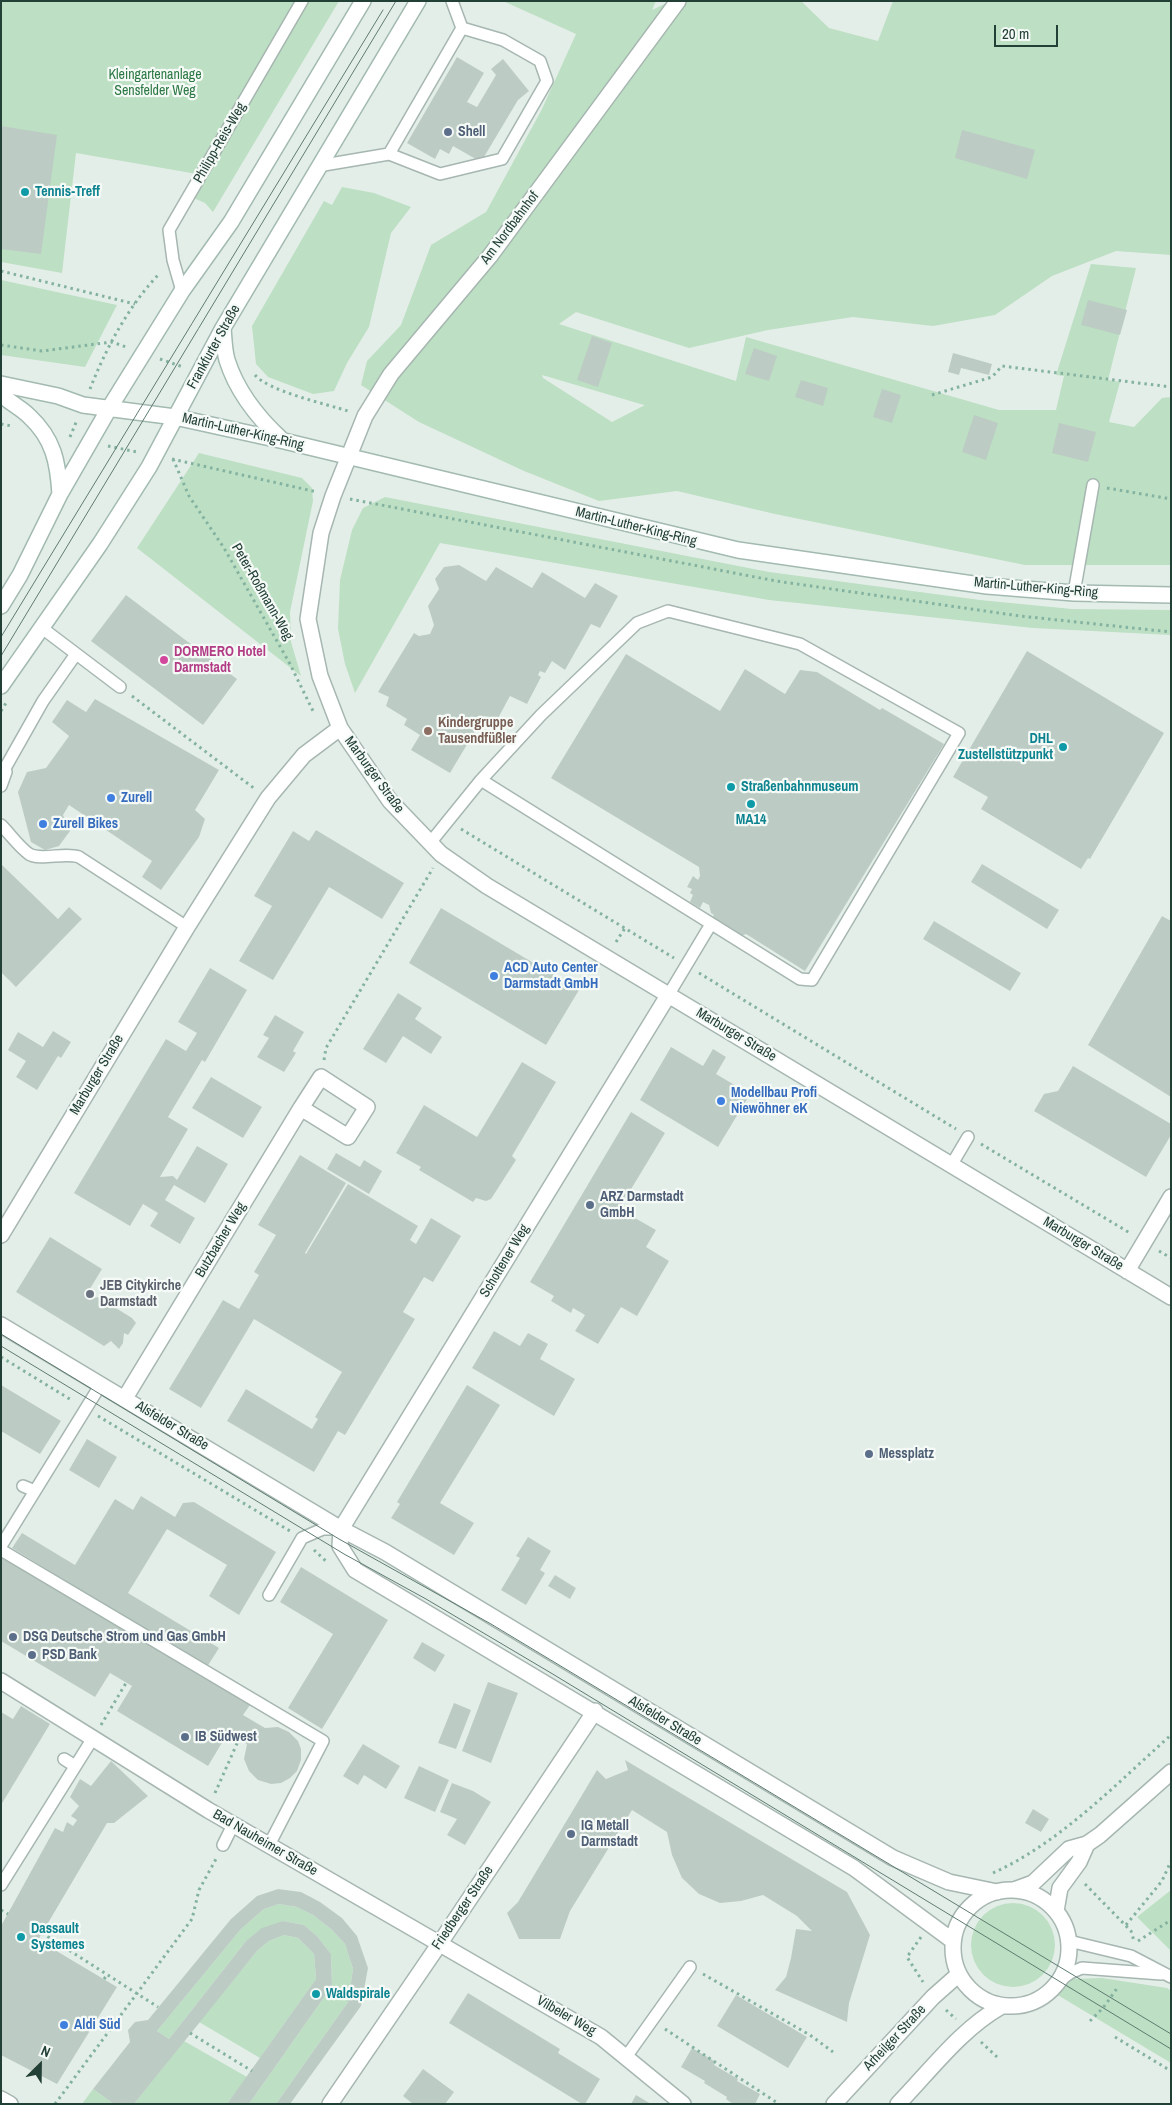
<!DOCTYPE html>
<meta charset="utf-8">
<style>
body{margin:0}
#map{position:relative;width:1172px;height:2105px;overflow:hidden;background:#e4eee9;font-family:"Archivo Narrow",sans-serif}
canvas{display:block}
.frame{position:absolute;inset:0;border:2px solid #234036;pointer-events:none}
.north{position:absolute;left:15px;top:2040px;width:50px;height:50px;-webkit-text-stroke:4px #f5faf7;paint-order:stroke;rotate:23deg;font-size:14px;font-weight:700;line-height:20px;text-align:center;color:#234036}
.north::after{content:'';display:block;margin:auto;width:18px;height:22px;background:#234036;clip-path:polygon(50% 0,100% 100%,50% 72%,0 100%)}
.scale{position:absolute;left:994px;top:25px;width:64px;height:22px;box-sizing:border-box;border:2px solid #234036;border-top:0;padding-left:6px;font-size:15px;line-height:18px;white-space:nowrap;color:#234036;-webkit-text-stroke:4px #f5faf7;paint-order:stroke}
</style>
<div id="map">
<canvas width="1172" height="2105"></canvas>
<div class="frame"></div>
<div class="north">N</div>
<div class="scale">20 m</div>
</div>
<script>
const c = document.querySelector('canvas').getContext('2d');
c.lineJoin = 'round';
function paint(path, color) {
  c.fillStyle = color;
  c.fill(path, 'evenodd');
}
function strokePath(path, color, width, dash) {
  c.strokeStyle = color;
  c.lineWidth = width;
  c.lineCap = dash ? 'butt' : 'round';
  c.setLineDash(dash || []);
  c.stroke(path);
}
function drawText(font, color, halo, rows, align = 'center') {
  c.font = font + ' "Archivo Narrow",sans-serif';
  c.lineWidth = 4.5;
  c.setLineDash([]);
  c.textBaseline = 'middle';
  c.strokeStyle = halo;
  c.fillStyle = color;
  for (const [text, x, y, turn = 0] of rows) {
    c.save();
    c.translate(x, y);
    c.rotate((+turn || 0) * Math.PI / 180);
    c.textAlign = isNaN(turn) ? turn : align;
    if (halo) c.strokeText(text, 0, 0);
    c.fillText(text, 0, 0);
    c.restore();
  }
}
paint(new Path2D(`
 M1,1H339L213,212L205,203L189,196L197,174L76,153L62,273L1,262Z
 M503,1H656L652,10L671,1H801L829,28L878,41L893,1H1171V255L1116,251L1052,276L995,315L933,326L853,317L768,330L689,348L576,312L559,324L736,381L746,337L999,410H1056L1064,376L1056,375L1091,264L1136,268L1108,380L1120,382L1109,422L1134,427L1162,398L1171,397V565H1025L775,514L677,491L599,501L524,471L419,422L361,385L367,361L401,325L431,245L486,212L542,109L576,34ZM542,375L644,405H645L612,422L543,378Z
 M342,187L374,193L411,207L391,233L369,327L347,363L334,391L313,394L268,377L256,364L252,326L324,201L332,205Z
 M1,280L117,305L85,367L1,355Z
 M199,453L302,478L312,488L313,501L290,612L291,642L301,676L137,548Z
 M385,497L769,572L980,600L1072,609L1171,610V635L1033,628L769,600L440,543L355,693L345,664L338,629L340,580L352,530L363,508Z
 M1171,1890V1951L1137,1917Z
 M971 1945a42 42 0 1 1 84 0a42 42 0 1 1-84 0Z
 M279,1904L297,1907L313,1915L331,1929L345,1944L353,1969L348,2002L276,2104H249L332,1986L331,1954L317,1936L304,1925L283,1921L246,1941L169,2039L157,2031L241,1929L264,1909Z
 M284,1935L298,1938L314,1954L316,1979L260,2058L199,2022L257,1951L269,1941Z
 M1102,1978L1167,1988L1171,1991V2063L1056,1994L1073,1979Z
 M184,2041L247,2077L227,2104H134Z
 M93,2089L114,2104H82Z`), '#bddfc3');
paint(new Path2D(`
 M457,57L484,73L467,102L477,107L496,75L491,69L503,59L529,91L518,100L481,162L453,146L449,154L440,149L435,159L407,143Z
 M1,126L57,135L41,254L1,249Z
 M962,130L1035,150L1027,179L955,158Z
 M1088,300L1127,310L1120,335L1081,325Z
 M592,336L612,343L598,387L577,380Z
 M754,348L777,356L769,381L745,374Z
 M953,353L992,364L989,375L961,368L959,375L948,372Z
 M801,380L828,388L823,406L795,397Z
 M882,389L901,395L892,423L873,417Z
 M974,415L998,423L986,460L962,452Z
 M1059,423L1096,432L1088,462L1052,453Z
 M459,565L486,581L496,567L532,588L542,572L585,598L595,583L618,596L600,628L591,624L565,670L552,661L545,673L540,671L538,675L541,677L527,704L510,696L497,720L484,716L450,773L411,750L420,735L404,725L407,719L386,706L389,697L378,692L414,633L419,636L430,634L434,625L428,606L439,589L435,579L444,567Z
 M126,595L237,679L203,725L91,641Z
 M1027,651L1164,733L1090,859L1088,858L1081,869L981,809L988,797L953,777Z
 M626,654L720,711L745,669L785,694L800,670L817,672L880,710L882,708L944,744L805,971L746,934L741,936L712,919L714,915L711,913L709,905L703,902L700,908L690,902L693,895L690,893L692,889L687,887L693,876L698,880L700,876L699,867L551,778Z
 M95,699L219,770L195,810L205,819L199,837L161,890L142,877L152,861L69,805L63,815L70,831L59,846L45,850L31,842L18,792L27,772L46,768L69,736L52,722L67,700L86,712Z
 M316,830L404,883L382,919L329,887L273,980L239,961L272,906L254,896L293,831L309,841Z
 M1,864L58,919L69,907L82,919L16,987L1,972Z
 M982,864L1059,910L1047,929L971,882Z
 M441,908L579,990L546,1045L409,963Z
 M1162,916L1171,921V1097L1088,1045Z
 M934,921L1021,973L1010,991L923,939Z
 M210,968L247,990L205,1062L202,1060L168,1117L188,1129L160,1177L173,1176L177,1180L197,1146L228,1164L205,1203L174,1185L165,1200L195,1218L180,1244L150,1226L158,1213L143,1204L130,1226L74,1193L166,1039L186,1051L197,1033L178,1022Z
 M398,993L422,1008L415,1019L442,1037L431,1054L403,1036L386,1063L363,1049Z
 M275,1015L304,1032L293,1051L296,1053L284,1072L257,1057L269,1038L263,1035Z
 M53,1031L71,1042L61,1058L58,1056L37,1090L16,1077L26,1061L8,1050L18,1032L43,1047Z
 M671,1047L703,1066L713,1049L726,1057L716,1074L750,1094L718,1147L640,1100Z
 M522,1062L556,1082L512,1156L516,1160L491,1199L486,1201L476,1198L473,1202L419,1170L421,1167L396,1153L424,1105L477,1137Z
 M1073,1066L1171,1124V1135L1146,1177L1034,1111L1044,1094L1058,1091Z
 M211,1077L262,1107L243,1138L192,1108Z
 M631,1112L665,1133L619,1209L656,1230L646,1247L669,1261L637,1316L621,1307L598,1344L575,1331L585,1315L573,1308L571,1313L551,1301L554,1296L530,1282Z
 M336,1153L360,1167L364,1160L382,1171L369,1194L327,1169Z
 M300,1155L346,1183L305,1253L306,1254L348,1184L418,1226L410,1240L416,1244L431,1218L461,1236L433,1282L424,1277L403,1312L415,1319L345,1435L338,1431L314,1472L227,1421L246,1389L312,1429L318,1419L315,1417L342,1372L254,1319L201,1408L169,1389L223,1300L239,1309L259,1275L254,1272L276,1235L258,1225Z
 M50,1237L102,1269L88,1292L91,1299L98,1297L132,1318L136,1323L128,1335L124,1333L123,1343L119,1349L111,1341L104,1346L16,1292Z
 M494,1331L520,1346L528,1333L548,1344L540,1359L575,1379L554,1416L472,1368Z
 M1,1385L61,1421L40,1454L1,1431Z
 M467,1385L500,1405L440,1503L474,1523L454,1555L391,1518L400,1504L397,1502Z
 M87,1439L117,1457L99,1488L69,1470Z
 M141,1496L175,1517L183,1503L194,1502L276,1552L239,1615L209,1596L227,1565L167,1529L128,1593L219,1648L207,1667L12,1548L22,1533L75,1565L115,1499L133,1510Z
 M528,1537L551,1551L540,1570L545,1573L526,1605L501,1590L520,1558L516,1556Z
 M1,1555L250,1705L243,1715L265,1728L278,1727L289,1732L298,1741L301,1749V1760L297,1771L290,1778L281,1783L271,1784L258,1780L249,1771L244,1759L247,1744L232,1735L226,1743L223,1741L208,1766L117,1711L132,1686L110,1673L95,1697L1,1641Z
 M301,1567L388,1620L322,1729L288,1708L333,1634L280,1602Z
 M555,1575L576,1588L570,1599L548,1586Z
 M422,1642L445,1655L435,1672L413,1658Z
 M488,1682L518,1693L491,1763L462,1751Z
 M454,1703L471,1710L456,1749L438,1743Z
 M21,1706L50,1724L1,1805V1712L13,1719Z
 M363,1744L400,1766L386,1789L364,1775L358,1785L343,1776Z
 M625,1760L847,1892L870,1935L849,2003L847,2022L775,1990L786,1977L791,1958L796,1929L812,1931L797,1916L763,1895L741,1901L720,1903L699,1894L682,1878L672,1855L667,1832L632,1810L570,1911L560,1939H519L507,1913L518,1902L597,1770L606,1779L628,1770Z
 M111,1761L148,1796L114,1823H107L38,1940L117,1987L57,2084L1,2055V1926L55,1828L63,1832L67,1822L73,1826L77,1820L71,1816L79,1806L70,1797L80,1779L91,1786Z
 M419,1766L449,1780L435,1812L404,1798Z
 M452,1783L473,1791L491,1802L465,1845L447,1835L457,1819L440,1812Z
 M1033,1809L1049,1819L1041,1832L1025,1823Z
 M278,1889L301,1892L320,1902L342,1918L357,1936L368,1968L361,2006L290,2104H276L348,2002L353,1969L345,1944L331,1929L313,1915L297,1907L279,1904L264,1909L241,1929L157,2031L169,2039L246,1941L262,1928L283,1921L304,1925L317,1936L331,1954L332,1986L249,2104H227L316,1979L314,1954L298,1938L284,1935L269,1941L257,1951L134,2104H114L93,2089L130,2042L128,2030L135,2022L148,2020L231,1919L257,1896Z
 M468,1993L560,2049L558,2053L600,2079L585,2104H582L449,2023Z
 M736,1995L807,2037L788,2068L717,2026Z
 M692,2048L716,2062L714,2065L738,2079L737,2081L760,2094L755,2104H733L726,2099L727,2097L704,2083L705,2081L681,2067Z
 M423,2069L454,2092L445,2104H413L403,2096Z
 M636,2095L651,2104H631Z`), '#bcccc4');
const service = new Path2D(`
 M389,154L440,174L502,159L547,81L540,61L503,40L462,28
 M318,166L389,154L462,28L452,1
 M182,291L173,260L169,230L302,1
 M1074,593L1093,485
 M42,628L120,687
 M1,768L6,772L1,786
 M4,770L43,701L76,654
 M1,825C10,834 19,847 29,854C40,861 65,852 79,857L187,927
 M430,843L481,780L541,715L637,623L668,611L800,644L959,733L812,980L800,979L481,780
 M669,994L711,924
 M952,1164L968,1137
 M23,1486L35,1491
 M1,1546L101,1384
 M1,1550L323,1741L269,1845
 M269,1595L302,1538L323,1529H341
 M64,1759L75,1766
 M223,1845L233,1825
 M1,1885L93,1738
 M1069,1941L1131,1956L1171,1977
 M1059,1981L1070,1973L1082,1968L1161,1974
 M626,2057L690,1967`);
const minor = new Path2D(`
 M678,1L490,256L391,374L365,416L333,496L321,533L308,619L320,676L340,728L390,801L441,854L487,886L1171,1297
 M321,1077L367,1107L348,1137L301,1108Z
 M1,1235L187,927L268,798L304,755L340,728
 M1127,1271L1171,1197
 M125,1398L301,1108
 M341,1529L669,994
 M1,1681L208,1810L601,2037L683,2104
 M1,2099L10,2104
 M330,2104L440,1943L595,1711`);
const tertiary = new Path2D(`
 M1,1325L341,1529L340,1546L355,1570L854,1868L953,1941
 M341,1529L385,1552L893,1858L949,1882L997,1892
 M1014,1890L1033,1883L1069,1849L1087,1844L1100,1835L1171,1772
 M953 1948a58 58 0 1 1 116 0a58 58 0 1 1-116 0Z
 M1056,1911L1060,1888L1079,1862L1087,1844
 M834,2104L933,1997L959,1974
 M898,2104C931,2070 961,2029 1002,2006`);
const secondary = new Path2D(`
 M223,328C224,338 224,350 227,360C237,392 258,418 282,440
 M1,384L58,396L83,405L175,417L284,441L738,550L987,586L1074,593L1171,595
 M1,394C10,403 21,408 29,416C54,439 58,463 60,494
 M1,606L20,575L60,494L110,407L182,291L231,222L363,1
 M1,686L100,544L149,467L223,328L418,1`);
strokePath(service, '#a6b6b0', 14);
strokePath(minor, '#a6b6b0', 18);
strokePath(tertiary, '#a6b6b0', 18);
strokePath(secondary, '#a2bab0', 18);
strokePath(new Path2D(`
 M1,271L135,304
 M1,345L42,351L112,342L126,347
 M160,359L183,367
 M255,375C268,391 326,404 348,411
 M90,389C106,348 129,305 160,273
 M932,395L992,377L1002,366L1171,387
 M1,424L12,426
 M70,437L77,420
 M108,446L137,452
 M172,459L317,492
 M173,459L189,496L224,548L290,664L313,711
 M1107,488L1171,499
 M350,499L776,581L1020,616L1171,632
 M132,696L255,789
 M1,711L6,703
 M461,829L674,958
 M616,942L625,928
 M699,973L956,1129
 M324,1060L326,1048L433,868
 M981,1144L1130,1233
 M1159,1251L1171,1258
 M1,1357L73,1401
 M98,1416L290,1531
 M314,1550L328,1563
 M101,1725L126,1683
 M215,1793L239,1739
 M993,1873C1061,1842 1116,1784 1171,1735
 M1085,1884L1131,1931L1134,1941
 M1,1910L8,1914
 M1126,1925L1162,1881L1171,1861
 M42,1933L158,2007
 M921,1937L907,1957L923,1982
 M1138,1941L1171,1920
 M703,1974L810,2035L833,2052
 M104,1979L108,1974
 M946,2010L956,2019
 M1090,2021L1103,2008L1118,1987
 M665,2029L779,2104
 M190,2033L252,2071
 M1115,2037L1171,2071
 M981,2042L997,2057
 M55,2104L192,1919L199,1890L216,1859`), '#84b2a0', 3, [2.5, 4]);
strokePath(service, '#fff', 11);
strokePath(minor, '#fff', 15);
strokePath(tertiary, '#fff', 15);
strokePath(secondary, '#fff', 15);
strokePath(new Path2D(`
 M1,637L383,10
 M1,656L396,1
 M1,1334L339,1539L491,1624L1171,2034
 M1,1346L344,1554L426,1599L551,1673L1171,2049`), '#5e7b71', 1);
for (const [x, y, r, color] of [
 [448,132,5,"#5c6f8a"],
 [25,192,5,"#0f9aa8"],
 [164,660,5,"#d1479c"],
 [428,731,5,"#8d6e63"],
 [1063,747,5,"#0f9aa8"],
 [731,787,5,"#0f9aa8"],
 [111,798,5,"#3f7fe0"],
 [751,804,5,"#0f9aa8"],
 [43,824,5,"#3f7fe0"],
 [494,976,5,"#3f7fe0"],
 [721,1101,5,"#3f7fe0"],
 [590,1205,5,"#5c6f8a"],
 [90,1294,5,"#6b7280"],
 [869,1454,5,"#5c6f8a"],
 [13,1637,5,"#5c6f8a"],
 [32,1655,5,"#5c6f8a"],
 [185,1737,5,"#5c6f8a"],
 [571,1834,5,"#5c6f8a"],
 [21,1937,5,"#0f9aa8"],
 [316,1994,5,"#0f9aa8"],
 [64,2025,5,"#3f7fe0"]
]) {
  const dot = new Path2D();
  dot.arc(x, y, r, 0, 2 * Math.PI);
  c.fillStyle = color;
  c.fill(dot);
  strokePath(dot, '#f5faf7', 2);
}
drawText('14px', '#2c7844', '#f5faf7', [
 ["Kleingartenanlage",155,75],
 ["Sensfelder Weg",155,91]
]);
drawText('bold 14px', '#4e5e75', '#f5faf7', [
 ["Shell",458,132],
 ["ARZ Darmstadt",600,1197],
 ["GmbH",600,1213],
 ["Messplatz",879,1454],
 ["DSG Deutsche Strom und Gas GmbH",23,1637],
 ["PSD Bank",42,1655],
 ["IB Südwest",195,1737],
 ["IG Metall",581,1826],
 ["Darmstadt",581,1842]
], 'left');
drawText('14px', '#234036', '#f5faf7', [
 ["Philipp-Reis-Weg",220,143,-60],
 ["Am Nordbahnhof",510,228,-53],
 ["Frankfurter Straße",214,347,-61],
 ["Martin-Luther-King-Ring",243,432,13],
 ["Martin-Luther-King-Ring",636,527,14],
 ["Martin-Luther-King-Ring",1036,588,5],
 ["Peter-Roßmann-Weg",262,592,60],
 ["Marburger Straße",374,775,54],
 ["Marburger Straße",736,1035,31],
 ["Marburger Straße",97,1075,-59],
 ["Butzbacher Weg",221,1240,-59],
 ["Marburger Straße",1083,1244,31],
 ["Schottener Weg",505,1261,-59],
 ["Alsfelder Straße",172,1426,31],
 ["Alsfelder Straße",665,1721,31],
 ["Bad Nauheimer Straße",265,1843,30],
 ["Friedberger Straße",463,1908,-56],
 ["Vilbeler Weg",566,2016,30],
 ["Arheilger Straße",895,2038,-47]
]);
drawText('bold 14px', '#0d838f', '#f5faf7', [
 ["Tennis-Treff",35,192],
 ["DHL",1053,739,"right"],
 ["Zustellstützpunkt",1053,755,"right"],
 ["Straßenbahnmuseum",741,787],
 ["MA14",751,820,"center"],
 ["Dassault",31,1929],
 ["Systemes",31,1945],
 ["Waldspirale",326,1994]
], 'left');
drawText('bold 14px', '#b23c85', '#f5faf7', [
 ["DORMERO Hotel",174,652],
 ["Darmstadt",174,668]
], 'left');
drawText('bold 14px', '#785e54', '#f5faf7', [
 ["Kindergruppe",438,723],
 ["Tausendfüßler",438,739]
], 'left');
drawText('bold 14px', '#366cbe', '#f5faf7', [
 ["Zurell",121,798],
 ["Zurell Bikes",53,824],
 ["ACD Auto Center",504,968],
 ["Darmstadt GmbH",504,984],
 ["Modellbau Profi",731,1093],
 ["Niewöhner eK",731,1109],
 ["Aldi Süd",74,2025]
], 'left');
drawText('bold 14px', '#5b616d', '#f5faf7', [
 ["JEB Citykirche",100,1286],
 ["Darmstadt",100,1302]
], 'left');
</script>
